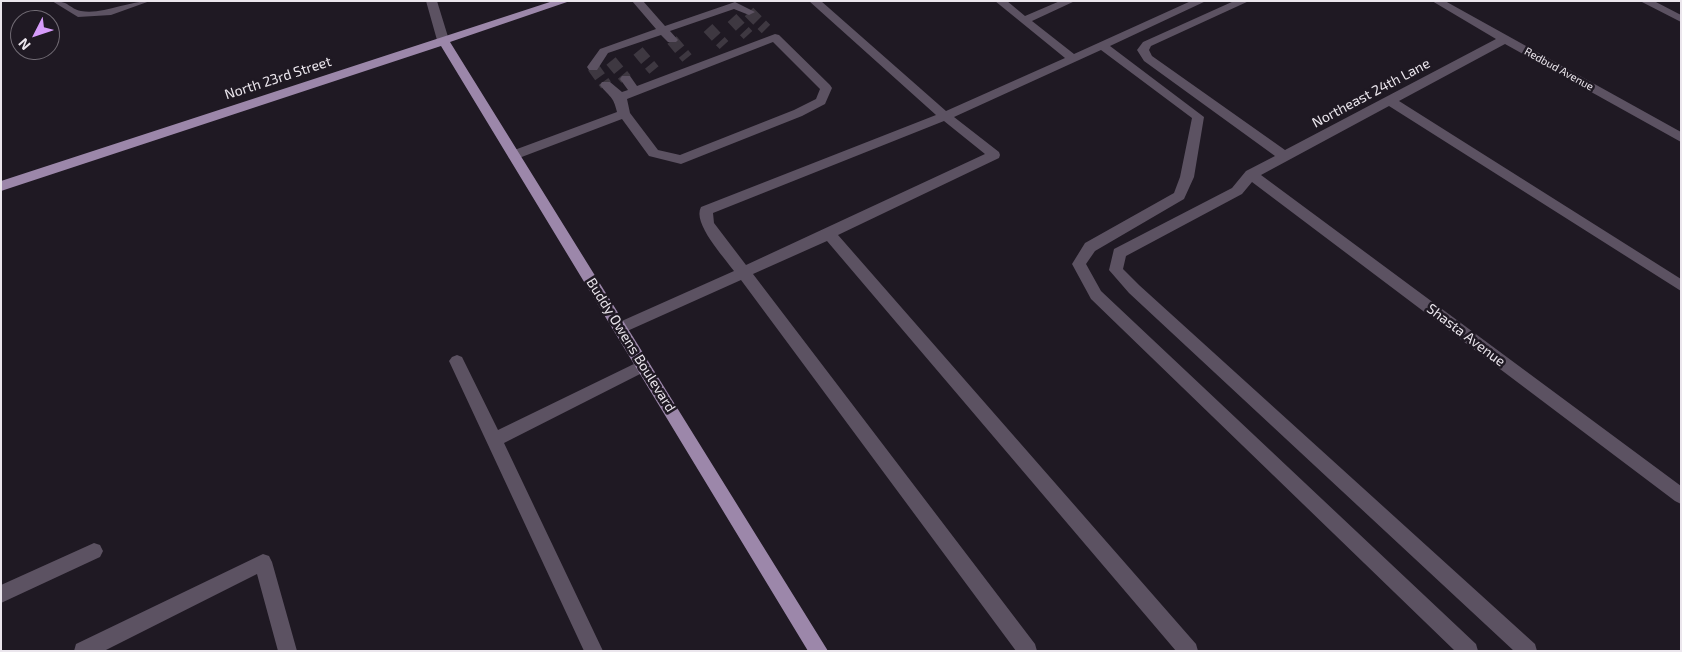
<!DOCTYPE html>
<style>
body{margin:0}
#map{position:relative;width:1682px;height:652px;overflow:hidden;background:#1f1923;font-family:"Exo 2",sans-serif}
canvas{display:block}
.frame{position:absolute;inset:0;border:2px solid #ebe6ed;pointer-events:none}
.north{position:absolute;left:10px;top:10px;width:50px;height:50px;box-sizing:border-box;background:#1f1923;border:1px solid #716b74;border-radius:50%;rotate:229deg;font-size:14px;font-weight:700;line-height:20px;text-align:center;color:#ebe6ed}
.north::after{content:'';display:block;margin:auto;width:18px;height:22px;background:#d69bfa;clip-path:polygon(50% 0,100% 100%,50% 72%,0 100%)}
</style>
<div id="map">
<canvas width="1682" height="652"></canvas>
<div class="frame"></div>
<div class="north">N</div>
</div>
<script>
const c = document.querySelector('canvas').getContext('2d');
c.lineJoin = 'round';
function strokePath(path, color, width, dash) {
  c.strokeStyle = color;
  c.lineWidth = width;
  c.lineCap = dash ? 'butt' : 'round';
  c.setLineDash(dash || []);
  c.stroke(path);
}
function paint(path, color) {
  c.fillStyle = color;
  c.fill(path, 'evenodd');
}
function drawText(font, color, halo, rows, align = 'center') {
  c.font = font + ' "Exo 2",sans-serif';
  c.lineWidth = 5;
  c.setLineDash([]);
  c.textBaseline = 'middle';
  c.strokeStyle = halo;
  c.fillStyle = color;
  for (const [text, x, y, turn = 0] of rows) {
    c.save();
    c.translate(x, y);
    c.rotate((+turn || 0) * Math.PI / 180);
    c.textAlign = isNaN(turn) ? turn : align;
    if (halo) c.strokeText(text, 0, 0);
    c.fillText(text, 0, 0);
    c.restore();
  }
}
strokePath(new Path2D(`
 M749,12L766,29
 M732,18L748,35
 M708,28L724,45
 M672,40L687,58
 M638,51L654,70
 M611,61L626,79
 M593,67L606,85`), '#3e3841', 12, [12, 6]);
paint(new Path2D(`
 M52,1C70,1 68,8 81,11C102,15 128,1 150,1L111,15L78,17Z
 M426,1H437L449,40L447,42L443,43L437,40Z
 M632,1H643L665,26L735,2L755,12L749,15L734,9L670,31L678,40L676,42H668L661,35L608,53L597,70H589L587,67L600,49L656,29Z
 M809,1H821L946,111L1065,58L995,1H1007L1025,16L1060,1H1075L1032,21L1074,54L1191,1H1206L1110,46L1204,117L1194,177L1184,199L1095,251L1086,264L1101,291L1476,644L1478,651H1455L1091,299L1072,264L1085,243L1174,193L1180,177L1192,118L1101,50L954,117L999,152L1000,155L999,158L838,235L1196,644L1198,651H1176L827,241L753,274L1035,644L1037,651H1016L741,280L625,332H615L612,328L615,324L734,271C724,257 692,223 701,207L936,115ZM944,121L985,154L746,265L714,223L713,213Z
 M1234,1H1249L1151,46L1149,50L1152,56L1285,150L1496,39L1432,1H1445L1681,132V142L1505,44L1399,101L1681,279V291L1389,106L1261,175L1681,486V504L1675,501L1252,182L1242,194L1126,256L1123,269L1139,285L1535,644L1537,651H1514L1129,293L1109,270L1114,249L1232,188L1246,171L1275,156L1144,61L1137,50L1143,42Z
 M1640,1H1654L1681,15V22Z
 M775,34L779,35L830,85L832,88L825,104L802,116L681,164L649,156L622,119L519,158H509L508,155L509,152L617,112C613,95 610,98 600,85L602,82H610L622,92L628,90L620,79L622,76H630L637,86ZM773,42L820,89L816,99L794,110L680,155L658,150L630,113L627,99Z
 M457,355L462,357L498,430L638,362L643,360L648,362L651,366L648,370L504,443L603,651H584L449,361L452,357Z
 M94,543L100,545L103,551L100,557L1,603V585Z
 M263,554L269,556L272,562L297,651H278L257,574L104,651H74L76,644Z`), '#5c5262');
paint(new Path2D(`
 M553,1H570L450,42L828,651H808L441,46L1,191V181Z`), '#9c87aa');
drawText('11px', '#ebe6ed', '#1f1923', [
 ["Redbud Avenue",1559,69,29]
]);
drawText('14px', '#ebe6ed', '#1f1923', [
 ["North 23rd Street",278,78,-18],
 ["Northeast 24th Lane",1371,93,-28],
 ["Shasta Avenue",1466,335,37],
 ["Buddy Owens Boulevard",631,345,58]
]);
</script>
